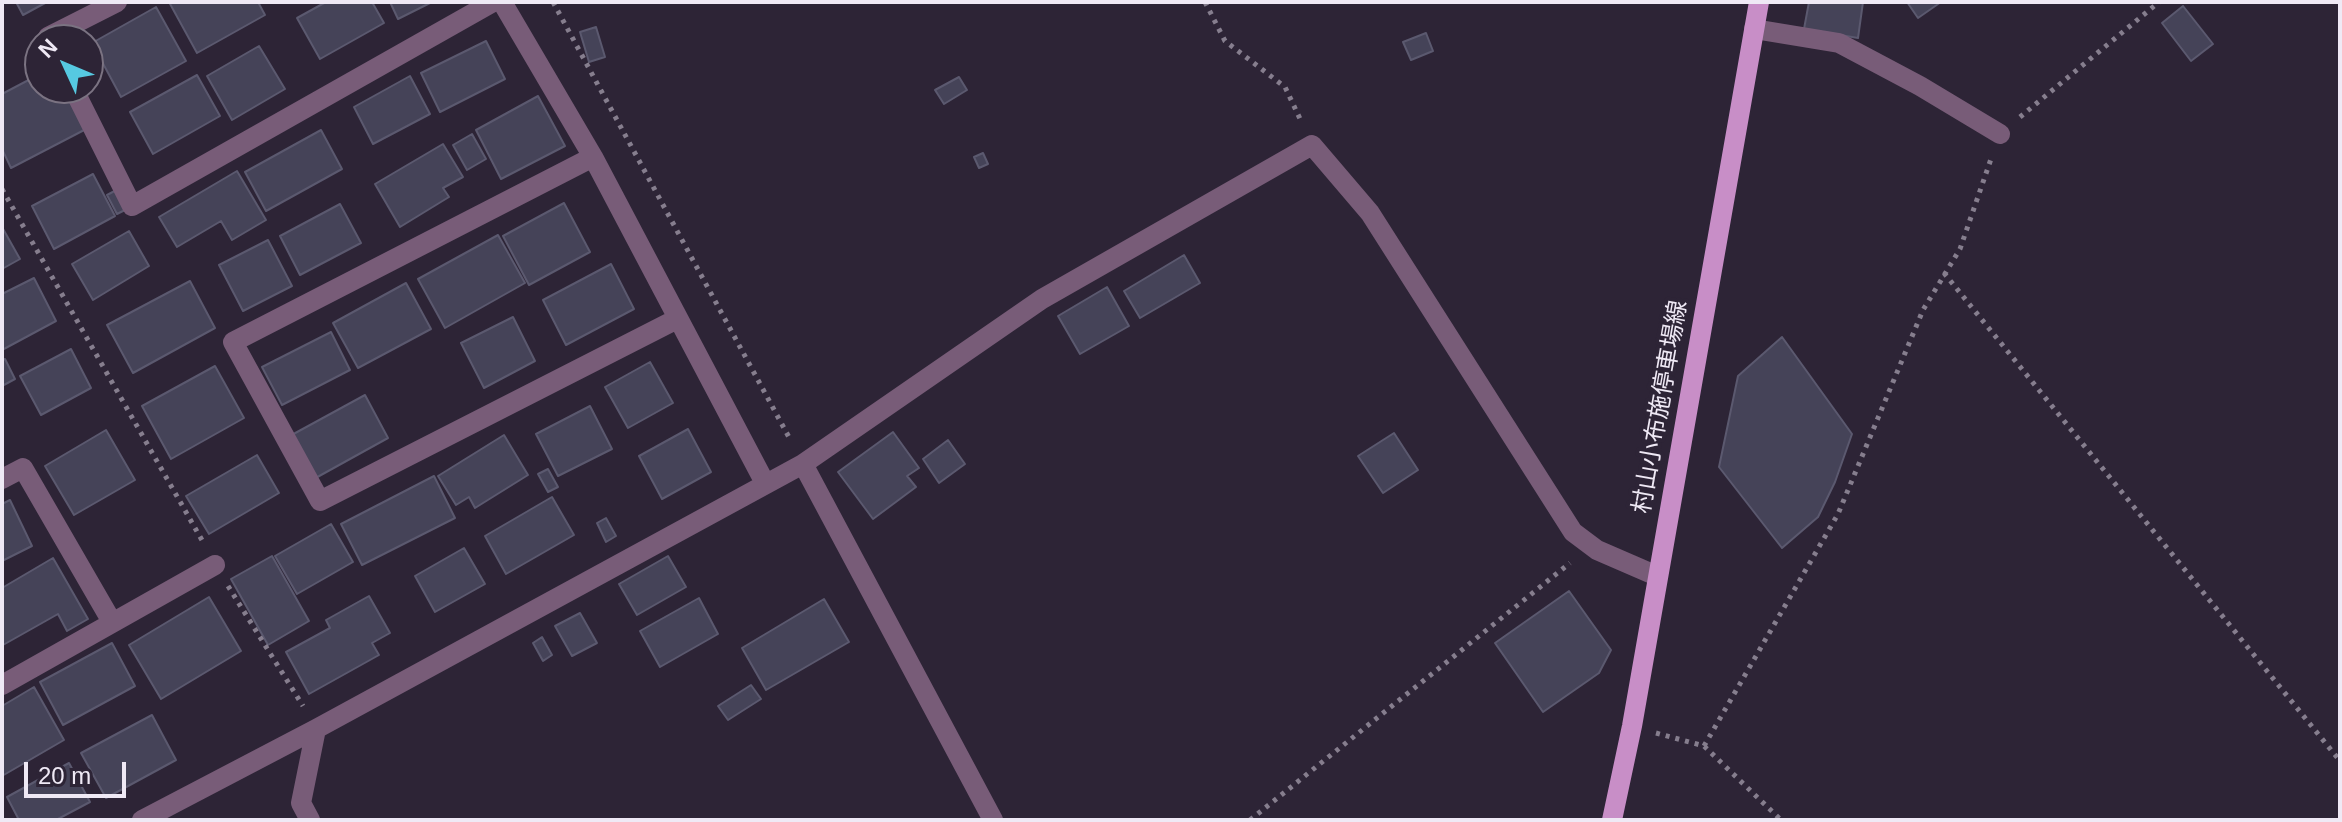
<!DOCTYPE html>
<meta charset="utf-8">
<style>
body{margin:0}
#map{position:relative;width:2342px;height:822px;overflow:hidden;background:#2d2436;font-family:Helvetica,sans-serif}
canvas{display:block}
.frame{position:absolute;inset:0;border:4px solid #efe9f5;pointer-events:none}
.north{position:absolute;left:24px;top:24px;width:80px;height:80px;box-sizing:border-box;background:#2d2436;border:2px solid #7b7382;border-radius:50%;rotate:314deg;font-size:22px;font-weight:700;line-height:32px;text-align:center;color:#efe9f5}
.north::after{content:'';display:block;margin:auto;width:28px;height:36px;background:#56c9e1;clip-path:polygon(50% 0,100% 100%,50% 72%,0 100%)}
.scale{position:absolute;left:24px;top:762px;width:102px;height:36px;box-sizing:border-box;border:4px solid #efe9f5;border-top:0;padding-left:10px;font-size:24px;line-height:28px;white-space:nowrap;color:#efe9f5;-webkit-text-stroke:6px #2d2436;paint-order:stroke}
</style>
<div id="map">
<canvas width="2342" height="822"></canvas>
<div class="frame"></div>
<div class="north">N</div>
<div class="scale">20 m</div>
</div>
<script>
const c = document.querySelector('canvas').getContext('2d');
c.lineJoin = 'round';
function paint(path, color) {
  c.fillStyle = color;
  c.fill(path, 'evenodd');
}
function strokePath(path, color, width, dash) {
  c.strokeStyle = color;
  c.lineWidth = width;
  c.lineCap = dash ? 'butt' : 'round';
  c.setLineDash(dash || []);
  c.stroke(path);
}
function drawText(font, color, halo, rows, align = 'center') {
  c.font = font + ' Helvetica,"Noto Sans JP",sans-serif';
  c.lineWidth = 8;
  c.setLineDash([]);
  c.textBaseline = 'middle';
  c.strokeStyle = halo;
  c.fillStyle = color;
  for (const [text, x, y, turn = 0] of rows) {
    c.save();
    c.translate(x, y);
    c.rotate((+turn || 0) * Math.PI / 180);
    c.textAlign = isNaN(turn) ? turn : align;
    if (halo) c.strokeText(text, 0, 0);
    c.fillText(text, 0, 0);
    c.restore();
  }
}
const building = new Path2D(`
 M16,2H47L23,15Z
 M169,2H258L265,15L197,53Z
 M326,2H372L384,23L320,59L297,18Z
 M390,2H432L398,19Z
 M1809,2H1863L1858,38L1804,29Z
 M1907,2H1941L1918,18Z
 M2183,6L2213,44L2191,61L2162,23Z
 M156,7L186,61L121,97L92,43Z
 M596,27L605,57L589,62L580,32Z
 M1426,33L1433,51L1411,60L1403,42Z
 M486,41L505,79L440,112L421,73Z
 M259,46L285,89L232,120L207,76Z
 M40,74V88H71L90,127L11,168L2,149V94Z
 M197,75L220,116L153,154L130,112Z
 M410,76L430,114L373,144L354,107Z
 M959,77L967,90L944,104L935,90Z
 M538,96L565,146L501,179L476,130Z
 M321,130L342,169L266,211L245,172Z
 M472,134L486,159L467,170L453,145Z
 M443,144L463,177L443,188L449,197L400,227L375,184Z
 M983,153L988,164L979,168L974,157Z
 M237,171L266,220L232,240L221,221L177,247L159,217Z
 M93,174L115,216L54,249L32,206Z
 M124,186L135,205L117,214L107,195Z
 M564,203L590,252L529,285L503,236Z
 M340,204L361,243L300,275L280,236Z
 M2,227L20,259L2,269Z
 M129,231L149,266L93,300L72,264Z
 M498,235L525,283L445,328L418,279Z
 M268,240L292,286L243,311L219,265Z
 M1184,255L1200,283L1140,318L1124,291Z
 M611,264L634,309L566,345L543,300Z
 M34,278L56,321L2,350V294Z
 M190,281L215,328L133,373L107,325Z
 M406,283L431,329L358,368L333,323Z
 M1107,287L1129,326L1080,354L1058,316Z
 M513,317L535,361L484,388L461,343Z
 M331,332L350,370L282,405L262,367Z
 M1782,337L1852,434L1835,482L1818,517L1782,548L1719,467L1738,376Z
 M71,349L91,388L41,415L20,376Z
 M5,359L15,379L2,386V360Z
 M650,362L673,403L628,428L605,387Z
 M215,366L244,418L171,459L142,406Z
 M365,395L388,438L312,480L288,437Z
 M590,406L612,449L558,476L536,434Z
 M688,429L711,472L662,499L639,456Z
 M106,430L135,480L74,515L45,466Z
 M893,432L919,468L907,476L916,487L873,519L838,472Z
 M1394,433L1418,470L1383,493L1358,456Z
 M504,435L528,475L475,508L469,497L456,505L438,476Z
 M948,440L965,464L939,483L923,459Z
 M257,455L279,493L209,534L186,496Z
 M548,469L558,487L548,492L538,474Z
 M434,476L455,518L362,565L341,524Z
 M552,497L574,535L506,574L485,536Z
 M10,500L32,546L2,561V504Z
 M606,518L616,536L606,542L597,523Z
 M331,524L353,562L297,594L275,556Z
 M464,548L485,584L435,612L415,576Z
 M272,556L309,621L268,645L231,579Z
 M668,556L686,587L637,615L619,584Z
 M53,558L88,619L67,631L58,614L3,645L2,588Z
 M1569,591L1611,650L1599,673L1543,712L1495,643Z
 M369,596L390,633L372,643L379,655L309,694L286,652L330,628L326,620Z
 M209,597L241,651L161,699L129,645Z
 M699,598L718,634L660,667L640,631Z
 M824,599L849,642L766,690L742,648Z
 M580,613L597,643L572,656L555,626Z
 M542,637L552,655L543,661L533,643Z
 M112,643L135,686L63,725L40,682Z
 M751,685L761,699L728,720L718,706Z
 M34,687L64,740L2,776V706Z
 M152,715L176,760L106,798L81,753Z
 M69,763L90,802L56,820H19L7,797Z`);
paint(building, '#454358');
strokePath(building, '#5b596f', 2);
strokePath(new Path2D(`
 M553,2L791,441
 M1205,2L1225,41L1285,87L1302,123
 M2020,117L2159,2
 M2,189L203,542
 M1944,273L2340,761
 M228,586L303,706
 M1656,733L1704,746L1781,820
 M1704,746L1838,514L1923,310L1960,249L1992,156
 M1250,820L1570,563`), '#867e8e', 5, [4, 6]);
strokePath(new Path2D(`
 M502,2L593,157L765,483
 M1754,29L1839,43L1920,86L2000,134
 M49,40L48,37L117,2
 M73,88L132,206L493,2
 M593,157L233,342L320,501L677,319
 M803,464L993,820
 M2,479L23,468L112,622
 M2,685L215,565
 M142,820L316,729L803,464L1042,299L1312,145L1370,213L1573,532L1597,550L1657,576
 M310,820L301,803L316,729`), '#785c78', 20);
strokePath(new Path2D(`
 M1612,820L1632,726L1759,2`), '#c88ec7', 20);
drawText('24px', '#efe9f5', '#2d2436', [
 ["村山小布施停車場線",1661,407,-80]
]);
</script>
